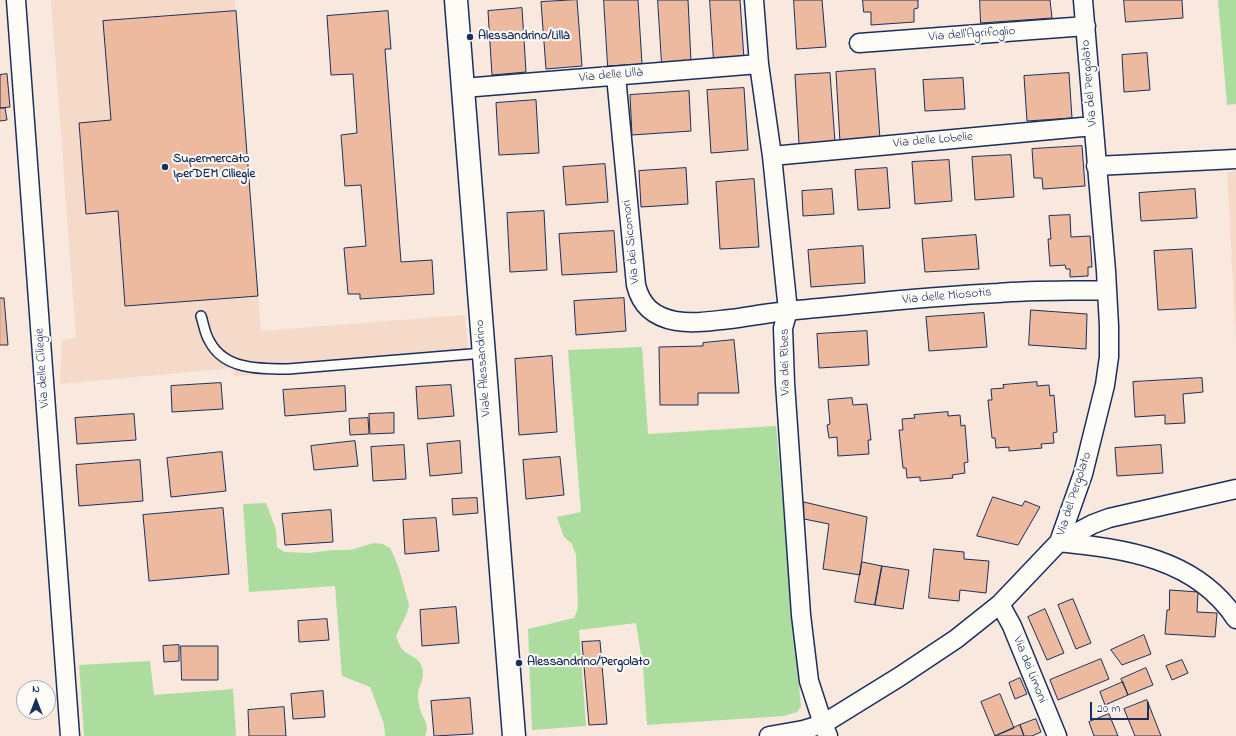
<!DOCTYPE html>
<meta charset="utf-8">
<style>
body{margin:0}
#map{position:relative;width:1236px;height:736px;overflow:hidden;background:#f8e8dd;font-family:"Indie Flower",sans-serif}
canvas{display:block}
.north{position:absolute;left:16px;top:680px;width:40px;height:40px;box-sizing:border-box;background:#fdfcf7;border:1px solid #a3aaba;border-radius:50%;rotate:0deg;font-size:11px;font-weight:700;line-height:16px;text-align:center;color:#1b2f5e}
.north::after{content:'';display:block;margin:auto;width:14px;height:18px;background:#1b2f5e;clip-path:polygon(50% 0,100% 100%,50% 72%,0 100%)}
.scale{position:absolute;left:1090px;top:702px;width:59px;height:18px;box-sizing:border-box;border:2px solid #1b2f5e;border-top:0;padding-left:5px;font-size:12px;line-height:14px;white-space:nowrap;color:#1b2f5e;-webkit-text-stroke:3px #fdfcf7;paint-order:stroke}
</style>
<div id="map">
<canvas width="1236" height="736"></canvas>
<div class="north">N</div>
<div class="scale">20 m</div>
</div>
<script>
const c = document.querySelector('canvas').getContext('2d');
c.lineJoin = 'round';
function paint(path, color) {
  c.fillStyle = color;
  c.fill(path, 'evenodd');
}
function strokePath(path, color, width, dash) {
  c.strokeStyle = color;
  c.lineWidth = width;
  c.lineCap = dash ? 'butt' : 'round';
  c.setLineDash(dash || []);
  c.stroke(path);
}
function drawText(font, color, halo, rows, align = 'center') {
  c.font = font + ' "Indie Flower",sans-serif';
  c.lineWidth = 4;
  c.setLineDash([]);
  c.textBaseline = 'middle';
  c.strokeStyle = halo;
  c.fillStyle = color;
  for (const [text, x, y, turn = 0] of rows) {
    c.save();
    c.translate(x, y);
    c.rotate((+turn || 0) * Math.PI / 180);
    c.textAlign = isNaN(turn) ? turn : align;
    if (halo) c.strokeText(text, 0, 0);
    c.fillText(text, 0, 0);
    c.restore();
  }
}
paint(new Path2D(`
 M51,0H235L261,331L465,315L469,361L234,376L232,368L60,384L62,340L76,338Z
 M1236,171V338L1227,172Z`), '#f5daca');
paint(new Path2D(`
 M1218,0H1236V104L1227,105Z
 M642,347L648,434L776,426L801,707L797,712L784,716L647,725L643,667L636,623L579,630L586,726L532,730L528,629L574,618L578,608L576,555L572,544L564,537L557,517L581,512L568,350Z
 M266,503L276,530L277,547L284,552L309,553L333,550H350L374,543L383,544L390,548L394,556L400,572L409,605L407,613L396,636C398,641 400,648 405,652C411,656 418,658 421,665C426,674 421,681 419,689C417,694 418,700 419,704C420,717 431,722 425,736H385L384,724L370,687L342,676L335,586L249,592L243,504Z
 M150,661L154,695L233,689L236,736H84L79,665Z`), '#acdd9e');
const building = new Path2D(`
 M577,0L582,66L546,69L541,2Z
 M604,0H638L642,64L608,66Z
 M658,0H688L691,62L662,64Z
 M710,0H740L744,59L714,61Z
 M794,0H822L826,47L797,49Z
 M863,0H918V8L914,9V22L871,25V12H864Z
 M980,0H1050L1052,18L981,23Z
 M1124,0H1182L1183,18L1126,22Z
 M522,8L526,72L492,75L488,11Z
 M236,11L258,296L125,306L118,211L86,214L79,123L111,120L103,21Z
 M388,11L391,49H385L401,262L432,260L434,294L360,299V294H348L344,248L366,246L361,185L345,186L341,135L357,133L353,74L331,75L327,16Z
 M1147,53L1150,90L1124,92L1122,55Z
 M875,69L880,139L840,142L836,72Z
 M830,73L835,142L799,144L795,75Z
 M1069,73L1072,118L1027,121L1024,76Z
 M7,74L10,107L0,108V75Z
 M963,78L965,109L925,111L923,80Z
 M744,88L748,150L711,153L707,90Z
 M689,91L691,131L632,135L630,95Z
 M536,100L539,153L499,155L496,103Z
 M0,108H5L7,120L0,121Z
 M1082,146L1085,186L1043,189L1042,178H1034L1032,149Z
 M1011,155L1014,197L975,200L972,157Z
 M949,160L952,201L915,204L912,162Z
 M605,164L608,202L566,205L563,167Z
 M686,168L688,204L641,207L639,171Z
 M887,168L890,208L858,210L855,170Z
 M754,179L759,247L720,249L716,182Z
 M832,189L834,214L803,216L802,191Z
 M1195,189L1197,218L1141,221L1139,193Z
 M544,211L547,270L510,272L507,213Z
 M1070,215L1071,237L1090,236L1092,267H1088V276L1070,277V269H1066L1065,265L1050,266L1048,239H1051L1049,216Z
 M614,231L617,272L562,275L559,234Z
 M976,235L979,269L925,272L922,239Z
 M863,246L865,283L811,287L808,250Z
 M1192,249L1196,308L1158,310L1154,251Z
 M0,298H4L8,345H0Z
 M624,298L626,331L576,335L574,301Z
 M1031,310L1087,314L1086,349L1029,345Z
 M984,313L987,347L929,351L926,317Z
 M867,331L869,365L819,368L817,334Z
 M734,340L739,393H698V405H660L659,347L703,346V343Z
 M552,356L557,432L519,435L515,359Z
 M1202,378L1203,392L1183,394L1185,423L1165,424V415L1135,417L1133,382Z
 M1037,382V386L1049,385L1050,396L1054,395L1057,432L1053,433L1054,443L1041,444L1042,448L1009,451V447L996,448L995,438H992L988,400H992L991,389L1004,388L1003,385Z
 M221,383L223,409L172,412L171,386Z
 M451,385L454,416L418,419L416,387Z
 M345,386L346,411L285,416L283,390Z
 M852,398L853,405L867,404L871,440H868L869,454L838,456L837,437L829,438L827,425L830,424L828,400Z
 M948,412V416L960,415L961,426L965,425L968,462L964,463L965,473L952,475L953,478L920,481V477L907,478L906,468H903L899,430H903L902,419L915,418L914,415Z
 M394,413V433L370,434L369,414Z
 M134,414L136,440L77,444L75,418Z
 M368,418L369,434L350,435L349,419Z
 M355,441L358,466L314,470L311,446Z
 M460,441L462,473L430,476L427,444Z
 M404,445L406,479L373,481L371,447Z
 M1161,445L1163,473L1117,476L1115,448Z
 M222,452L226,491L171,497L167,458Z
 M560,457L564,495L526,499L523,460Z
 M140,460L143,501L79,506L76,465Z
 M993,497L1022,506L1025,501L1040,507L1018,545L977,536Z
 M477,498L478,513L453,515L452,499Z
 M804,502L867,517L860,575L823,569L829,524L804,519Z
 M223,508L229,574L149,581L143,515Z
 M331,510L333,542L285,545L282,514Z
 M436,518L439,551L405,554L403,520Z
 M934,549L964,552V559L989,561L986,593L960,590L959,601L929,598Z
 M862,562L882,566L875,605L855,602Z
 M882,566L909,570L903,609L875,605Z
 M1170,590L1198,592L1197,612L1217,613L1215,637L1165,634L1167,610H1169Z
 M1073,599L1091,643L1076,649L1058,605Z
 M456,607L459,643L422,646L420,610Z
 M1045,609L1064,653L1047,660L1028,617Z
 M327,619L329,640L299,642L298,621Z
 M1144,635L1151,654L1122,665L1111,650Z
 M600,641L607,724L589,725L582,642Z
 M179,645V661L164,662L163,646Z
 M181,646H218V680H182Z
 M1101,659L1109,679L1058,700L1050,680Z
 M1182,660L1188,673L1172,680L1166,666Z
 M1146,668L1153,685L1128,695L1121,679Z
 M1020,678L1027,694L1015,699L1009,683Z
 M1123,682L1128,695L1105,705L1100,692Z
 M323,691L325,717L293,719L291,694Z
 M1000,694L1014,728L995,736L981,702Z
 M470,698L473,734L434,736L431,701Z
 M1147,700L1161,736H1135L1124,709Z
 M284,707L286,736H249L248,710Z
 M1109,714L1118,736H1094L1089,722Z
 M1036,719L1041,732L1032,736H1024L1020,725Z
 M1020,725L1024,736H995Z`);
paint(building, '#edba9f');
strokePath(building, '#1b2f5e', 1);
const service = new Path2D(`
 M201,316C204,325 205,335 210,342C225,370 261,369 288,369L483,353`);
const minor = new Path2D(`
 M16,0L70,736
 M754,0L759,64L772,156L788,311L783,328L785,383L801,615L809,681L823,724L828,736
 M859,43L1086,26
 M616,76L636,285C641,306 654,317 676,321C694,324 711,321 730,319C752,316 774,312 796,310C863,304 930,296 998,293C1034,290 1070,291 1107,290
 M463,88L759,64
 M772,156L1093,126
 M1096,166L1236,159
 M1059,542C1125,549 1196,558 1236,619
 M1059,542L1093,524L1109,518L1236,489
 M1000,604L1012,626L1057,736
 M769,736L803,730L823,724L899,677L956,639L1000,604L1059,542L1083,474L1105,385L1109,357V326L1106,271L1083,0`);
const tertiary = new Path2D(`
 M456,0L514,736`);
strokePath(service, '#1b2f5e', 12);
strokePath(minor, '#1b2f5e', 21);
strokePath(tertiary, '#1b2f5e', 25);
strokePath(service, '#fdfcf7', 9);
strokePath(minor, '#fdfcf7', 18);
strokePath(tertiary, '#fdfcf7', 22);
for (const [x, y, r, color] of [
 [470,37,4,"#1b2f5e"],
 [165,167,4,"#1b2f5e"],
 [519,663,4,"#1b2f5e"]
]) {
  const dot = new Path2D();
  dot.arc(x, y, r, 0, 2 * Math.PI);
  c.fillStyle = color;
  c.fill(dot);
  strokePath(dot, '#fdfcf7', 1.5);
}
drawText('13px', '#1b2f5e', '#fdfcf7', [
 ["Via dell'Agrifoglio",972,35,-4],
 ["Via delle Lillà",611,76,-5],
 ["Via del Pergolato",1090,83,-95],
 ["Via delle Lobelie",933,141,-5],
 ["Via dei Sicomori",632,242,-96],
 ["Via delle Miosotis",947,297,-5],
 ["Via dei Ribes",786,362,-91],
 ["Via delle Ciliegie",43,368,-94],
 ["Viale Alessandrino",484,368,-94],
 ["Via del Pergolato",1075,494,-72],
 ["Via dei Limoni",1029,670,68]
]);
drawText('bold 13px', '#1b2f5e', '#fdfcf7', [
 ["Alessandrino/Lillà",478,37],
 ["Supermercato",173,160],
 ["IperDEM Ciliegie",173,175],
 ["Alessandrino/Pergolato",527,663]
], 'left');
</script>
